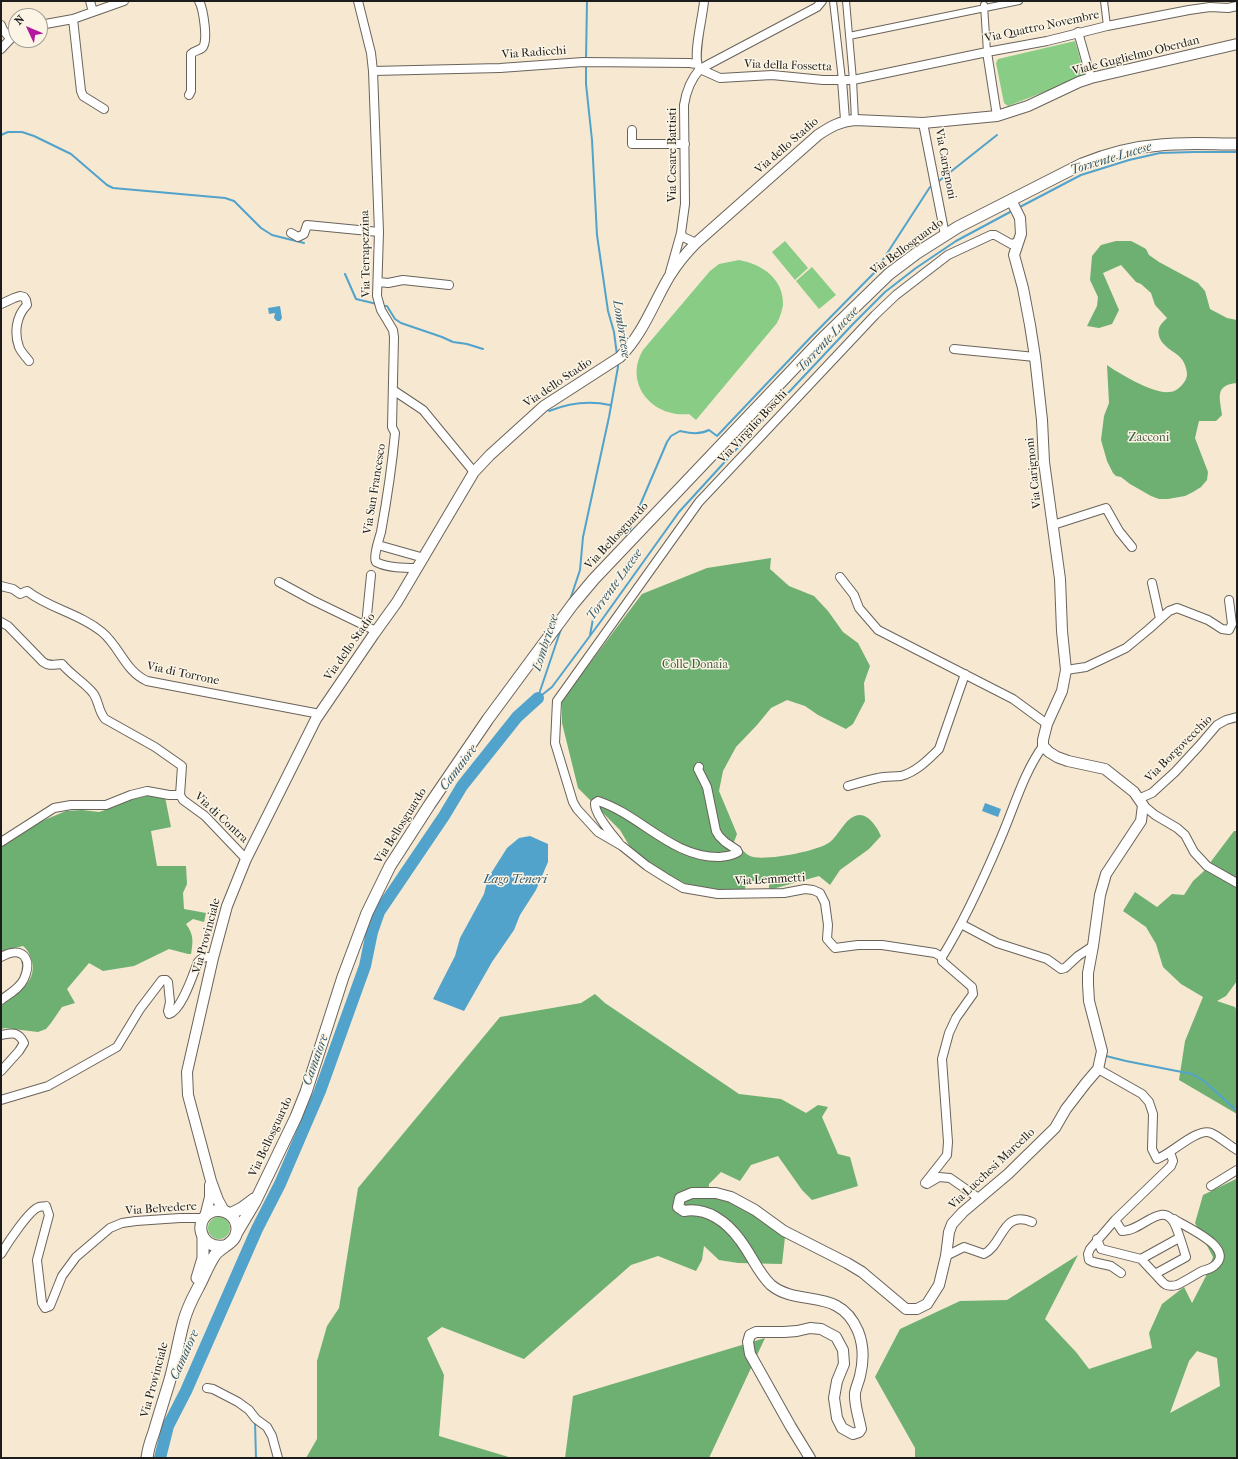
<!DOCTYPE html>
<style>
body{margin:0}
#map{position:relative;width:1238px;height:1459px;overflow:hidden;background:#f7e8d1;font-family:"IM FELL French Canon",serif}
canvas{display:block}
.frame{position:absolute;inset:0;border:2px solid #1c1c1c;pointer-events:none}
.north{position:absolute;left:8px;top:8px;width:40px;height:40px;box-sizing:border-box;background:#fcf5e5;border:1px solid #a29e95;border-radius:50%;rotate:314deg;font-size:11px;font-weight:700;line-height:16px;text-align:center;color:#1c1c1c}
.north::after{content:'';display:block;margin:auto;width:14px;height:18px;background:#b5179e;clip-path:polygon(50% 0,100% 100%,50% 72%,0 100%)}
</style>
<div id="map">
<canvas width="1238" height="1459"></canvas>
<div class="frame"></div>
<div class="north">N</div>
</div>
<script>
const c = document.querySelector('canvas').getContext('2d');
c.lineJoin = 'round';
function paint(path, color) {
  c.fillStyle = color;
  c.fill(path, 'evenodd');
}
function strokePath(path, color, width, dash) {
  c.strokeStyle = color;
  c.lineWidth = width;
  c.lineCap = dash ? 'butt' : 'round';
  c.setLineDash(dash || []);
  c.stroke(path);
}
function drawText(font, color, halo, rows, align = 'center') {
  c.font = font + ' "IM FELL French Canon",serif';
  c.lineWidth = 3;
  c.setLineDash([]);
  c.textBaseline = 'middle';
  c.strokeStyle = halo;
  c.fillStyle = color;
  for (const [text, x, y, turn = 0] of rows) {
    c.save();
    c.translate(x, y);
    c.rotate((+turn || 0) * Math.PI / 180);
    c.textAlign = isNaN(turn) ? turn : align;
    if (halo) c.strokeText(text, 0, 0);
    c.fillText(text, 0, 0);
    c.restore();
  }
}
paint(new Path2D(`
 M1075,41L1085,76L1008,106L1004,103L996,63L998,59Z
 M785,241L808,268L795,280L772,252Z
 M739,260C762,264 784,279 783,305C782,311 780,317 777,323L696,420L689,414C653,418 623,384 643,350L710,271L719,264Z
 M812,267L836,295L819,309L796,281Z
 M208 1228a11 11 0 1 1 22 0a11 11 0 1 1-22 0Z`), '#88cc85');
paint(new Path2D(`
 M1116,241H1131L1137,244L1146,249L1149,255L1159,262L1198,283L1205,291L1210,309L1227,318L1237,320V383C1214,385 1220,398 1222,415L1216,421H1199L1195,438L1208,472L1207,480L1201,487L1193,492L1185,496L1168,499H1159L1151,496L1130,484L1121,477L1116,476L1113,473L1107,461L1101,440L1104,416L1109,403L1107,365C1120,374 1153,394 1169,392C1175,392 1178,389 1182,385C1188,378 1188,374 1185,365C1181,352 1163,350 1159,336C1157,327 1161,324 1167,318L1155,305L1151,293L1141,284L1136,282L1121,265L1103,273L1119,310L1112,324L1099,328L1087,326L1097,306L1098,297L1090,280L1092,256L1101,245Z
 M771,558L770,569L789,586L814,596L828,611L843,632L858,643L870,666L864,683L865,701L853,724L846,729L818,715L805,706L787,700L771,708L757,725L736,747L723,771L719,791L737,834L734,842C739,846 744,853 750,856C762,862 819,851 830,842C839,835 844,820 855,816C867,811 877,827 881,836L869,849L840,870L830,885L819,876L769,890V883L746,880L745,889L721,890L689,885L668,876L633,852L620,830L578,788L562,723V700L642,594L707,568Z
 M151,795L165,797L171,827L151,831L157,866H186L187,884L183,893L184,909L206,913L204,922L193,919L186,924C194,935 193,941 191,954H188L169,949L134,966L103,971L89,963L67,989L75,1003L62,1007L51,1023L46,1029L38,1032L5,1028L1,1029V1006C15,995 37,983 32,962C30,955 29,951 23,946L1,951V847L42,821L66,811L82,810L99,812L114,807L128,800Z
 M1234,831H1237V981L1226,996L1217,1001L1235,1007L1237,1011V1114L1179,1080L1185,1041L1203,997L1181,984L1163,967L1156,944L1146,927L1123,911L1135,892L1157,907L1172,894L1184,895L1193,881L1203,872Z
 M595,994L605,1003L739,1094L781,1099L806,1113L818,1105L828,1107L822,1117L838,1154L850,1157L858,1186L812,1200L802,1190L778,1156L751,1165L740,1181L721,1172L709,1184L708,1198H731L785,1237L782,1264L738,1263L719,1260L704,1246L702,1260L696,1271L658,1256L631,1265L524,1359L442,1327L427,1338L444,1375L439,1436L512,1458H306L317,1439V1361L327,1326L339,1308L358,1188L500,1017L581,1003Z
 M1236,1179L1237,1458H915V1448L875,1377L900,1329L960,1301L1007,1300L1078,1255L1045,1319L1076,1352L1089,1369L1152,1348L1149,1333L1162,1304L1184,1287L1192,1303L1206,1276L1213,1257L1195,1223L1203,1195ZM1197,1351L1217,1358L1220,1386L1170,1413L1189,1361Z
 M765,1338L709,1458H565L573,1396Z`), '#6eb072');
paint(new Path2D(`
 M280,306L282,318L280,321H277L274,318L275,313L269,314L268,308Z
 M985,803L1001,809L998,817L982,811Z
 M530,836L548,844V862L536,890L520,915L514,930L492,962L464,1011L433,999L455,956L460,938L484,894L488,878L507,848L519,838Z`), '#51a3cc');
strokePath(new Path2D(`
 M586,60L587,1
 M586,64V84L592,140L597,235L608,311L614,332L617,355
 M1,135L8,132H22L34,136L71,154L107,185L113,188L225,198L234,201L261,228L272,235L304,243
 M939,181L997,135
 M1018,208L1081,175L1129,160L1160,153L1194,152H1237
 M345,274L356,299L377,304
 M383,306H387L395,319L401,323L442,337L453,342L467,344L483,349
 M549,411C569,403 588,400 610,405
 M626,538L667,442L671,436L680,431C690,433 699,435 709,430L717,436L810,338L875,272L930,187
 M570,600L580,570L583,537L609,417L618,367V362
 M590,635L593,619
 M538,697L561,629
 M538,698L552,687L601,621L679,512L774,408L853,324L885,292L916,268L956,241L1012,211
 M1106,1056L1126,1061L1192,1074L1204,1081L1237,1111
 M255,1422L256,1458`), '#51a3cc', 2);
strokePath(new Path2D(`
 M160,1458L168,1426L186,1391L257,1229L280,1184L320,1091L365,966L372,932L379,912L444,816L462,786L517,717L538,698`), '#51a3cc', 12);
const pedestrian = new Path2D(`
 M833,1L842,80
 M846,1L853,80L855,120
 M1104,1L1107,26
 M984,5L987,52
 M849,36L1019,1`);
const minor = new Path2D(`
 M90,1L93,12
 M358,1L371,53L373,71L379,232L377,296L381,310L393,330L394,337L392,427L395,433C392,466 387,499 381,532C379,539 373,557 376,562C388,568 404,568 417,568
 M73,19L81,91L83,96L104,109
 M1,25L3,30L10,38
 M40,25L73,19L124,1
 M1078,32L1091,78
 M1,49L16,33
 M987,52L997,116
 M699,68C692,56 703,17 704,1
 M700,69L720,78L772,75L823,80H853L987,52L1047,41L1107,26L1189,10L1210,7L1228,8L1237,6
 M373,71L500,68L583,62L689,63L697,64
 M842,80L845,120
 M189,95L191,91V54C195,50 198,51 202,48C209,43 203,8 199,1
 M923,123L945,235
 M632,130V144H685
 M291,233L298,237L304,234L307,225L379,232
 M681,233L683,237L696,243
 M1018,242L1011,244L995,235H991L948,255L896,295L875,315L699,502L557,701L555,743L573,802L577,809L598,832L622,846L647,866L666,878L683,888L718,894L784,893L805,889L813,890L820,893L825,903L828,925L827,939L835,948L858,945H882L935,953L942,957C965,920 983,880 1000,840C1014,808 1023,774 1043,746
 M670,272L681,233L685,204L684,105C686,92 691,79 700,69L817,7L822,1
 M379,282L388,283L403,280L449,285
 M1,304L14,298L20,296L24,297L26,300L27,305C16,316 14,333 19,347C21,352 26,357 29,361
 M954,349L1035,357
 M393,390L423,410L474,472
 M1053,525L1106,508L1119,531L1132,547
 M378,545L424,558
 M840,577L854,595L859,608L878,630L1013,699L1047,724
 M279,582L312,600L376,631
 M1152,583L1160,619
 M1,586L13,589L20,594L27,591C50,609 79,613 102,632C120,647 125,671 147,681L320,714
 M1,622L8,626L43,662C50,667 55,664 62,664C71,675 84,682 93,693C99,701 98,711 105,719L155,747L182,766L180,795
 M366,625L371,575
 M1066,670L1086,667L1126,648L1149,629L1169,611L1177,608L1208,620L1222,629L1229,630L1232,624L1229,600
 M848,786C858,783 868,780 878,778C886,776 893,777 901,776C916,772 928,760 939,749L965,674
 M1138,799L1152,793L1175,772L1199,746L1217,725L1226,720L1237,717
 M1143,805L1155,815L1177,828L1185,835L1194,852L1207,866L1237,883
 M1,842L54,808L71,805H106L131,795L147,791L169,795H180L183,800L205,816L246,859
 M619,843C612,834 594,814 595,803L598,801C641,815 672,858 720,857C727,856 732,856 738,852L737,850L725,842L719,836L716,831L707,787L698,769L699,767
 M961,924L997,943L1047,959L1061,969L1065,968L1078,956L1093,946
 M1,957C22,945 33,958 24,979C20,988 9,994 1,1000
 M942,957V961L972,987L973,994L956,1018L949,1033L942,1059L948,1142L947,1155L925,1183L927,1184L939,1177L950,1178L980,1199
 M1,1035C12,1033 18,1031 24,1043L19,1051L1,1071
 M1098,1069L1142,1094L1149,1102L1153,1114L1152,1149L1157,1159C1171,1154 1198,1127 1211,1133C1217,1135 1230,1146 1237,1150
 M1,1100L48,1086L117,1047L140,1009L162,980H166L168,982L170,1002L168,1011L169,1014C182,1010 193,974 198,962C202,957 207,956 213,958
 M1211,1186L1237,1170
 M1097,1239L1101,1249L1141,1259L1155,1274L1186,1257C1183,1247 1180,1237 1176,1227C1164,1197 1142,1232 1122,1231L1115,1220
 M1,1254C7,1244 29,1210 39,1207C41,1206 44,1207 46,1206L49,1215L37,1260L42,1303L45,1308L50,1306L62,1276L76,1257L110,1228L122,1223L136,1221L180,1218H204
 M946,1256L964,1247L984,1254C1003,1245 1002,1209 1032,1222
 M1141,1259L1179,1238
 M1121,1273L1111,1266L1093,1262L1089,1260L1088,1254L1090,1249L1115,1220L1171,1166L1173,1161L1170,1152
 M1155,1274C1163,1282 1164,1288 1177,1285C1185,1281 1193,1276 1202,1271C1206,1270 1210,1269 1214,1266C1237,1248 1185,1227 1174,1219
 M207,1388L213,1389L238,1402L249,1410L256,1419L267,1427L272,1436L278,1458`);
const tertiary = new Path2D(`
 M224,1211L218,1200L211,1181L188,1095L187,1072L213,958L227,906L246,859L316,719L374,634L397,602L474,472L490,455L544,406L620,357C643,334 653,304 669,277C677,264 686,253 696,243L818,135C830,127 840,121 855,120L923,123L997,116L1028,106L1079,82L1091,78L1237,44
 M205,1217L210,1197V1185
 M810,1458L791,1427L750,1354L748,1342L750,1335L756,1332H784L797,1331L810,1328L821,1329L836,1337L843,1350L844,1364L837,1381L834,1398L837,1418L842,1428L853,1434L859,1432L861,1429C859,1418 854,1404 855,1393C856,1387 859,1381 860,1376C864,1360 864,1346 858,1331C839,1286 799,1308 771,1285C758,1273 751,1254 740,1240C727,1222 707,1207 684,1211L678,1207L680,1198L692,1193H716L731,1197L755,1210L784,1231L847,1263L862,1272L906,1309H917L927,1304L939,1285L946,1256L949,1232L952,1224L963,1212L1008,1174L1055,1128L1066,1109L1086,1083L1098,1069L1102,1051L1089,1001L1088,984V973L1093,946L1100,895L1106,874L1141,821L1143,805L1134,792L1105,769L1068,761L1057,757L1049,752L1043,746V740L1047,724L1062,691L1066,670L1062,631L1060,579L1044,462L1042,420L1035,357L1030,325L1023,288L1014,255L1021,234L1020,218L1011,200`);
const secondary = new Path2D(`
 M230,1214L242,1208L254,1199
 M236,1234L255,1202L296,1117L306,1092L343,977L367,913L390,866L430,804L488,719L573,604L594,579L821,340L889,274L917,253L958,227L1082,164C1107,154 1133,147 1160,145C1185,142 1212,144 1237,144
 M197,1278L203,1258V1238
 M147,1458C148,1449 151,1440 154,1432C159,1415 164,1399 169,1383C175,1363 178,1343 183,1324C186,1311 192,1299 198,1288C204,1277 208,1265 215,1255C222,1246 237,1243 237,1229C237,1217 226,1208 214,1211C192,1217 199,1250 224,1246`);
strokePath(pedestrian, '#69635b', 8);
strokePath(minor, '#69635b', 10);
strokePath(tertiary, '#69635b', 12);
strokePath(secondary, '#69635b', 13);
strokePath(pedestrian, '#fff', 6);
strokePath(minor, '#fff', 8);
strokePath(tertiary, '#fff', 10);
strokePath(secondary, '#fff', 11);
drawText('12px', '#1c1c1c', '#fcf5e5', [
 ["Via Quattro Novembre",1042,27,-12],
 ["Via Radicchi",534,53,-4],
 ["Viale Guglielmo Oberdan",1136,56,-14],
 ["Via della Fossetta",788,66,2],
 ["Via dello Stadio",787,146,-41],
 ["Via Cesare Battisti",673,155,-90],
 ["Via Carignoni",945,164,79],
 ["Via Bellosguardo",907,247,-36],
 ["Via Terrapezzina",366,254,-91],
 ["Via dello Stadio",558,383,-34],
 ["Via Virgilio Boschi",753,427,-47],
 ["Via Carignoni",1034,473,-96],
 ["Via San Francesco",375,489,-81],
 ["Via Bellosguardo",617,536,-47],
 ["Via dello Stadio",350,647,-55],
 ["Via di Torrone",183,674,12],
 ["Via Borgovecchio",1179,749,-45],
 ["Via di Contra",221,818,43],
 ["Via Bellosguardo",401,826,-58],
 ["Via Lemmetti",770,880,-3],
 ["Via Provinciale",207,936,-75],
 ["Via Bellosguardo",271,1137,-65],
 ["Via Lucchesi Marcello",992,1169,-43],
 ["Via Belvedere",161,1209,-4],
 ["Via Provinciale",155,1380,-75]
]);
drawText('12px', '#425a41', '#fcf5e5', [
 ["Zacconi",1149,438],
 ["Colle Donaia",695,665]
]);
drawText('italic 13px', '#34596b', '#fcf5e5', [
 ["Torrente Lucese",1111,159,-17],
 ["Lombricese",621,329,81],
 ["Torrente Lucese",828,340,-47],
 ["Torrente Lucese",615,585,-54],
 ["Lombricese",546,643,-72],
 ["Camaiore",459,768,-53],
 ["Lago Teneri",515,880],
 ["Camaiore",316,1060,-70],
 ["Camaiore",185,1355,-66]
]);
</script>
